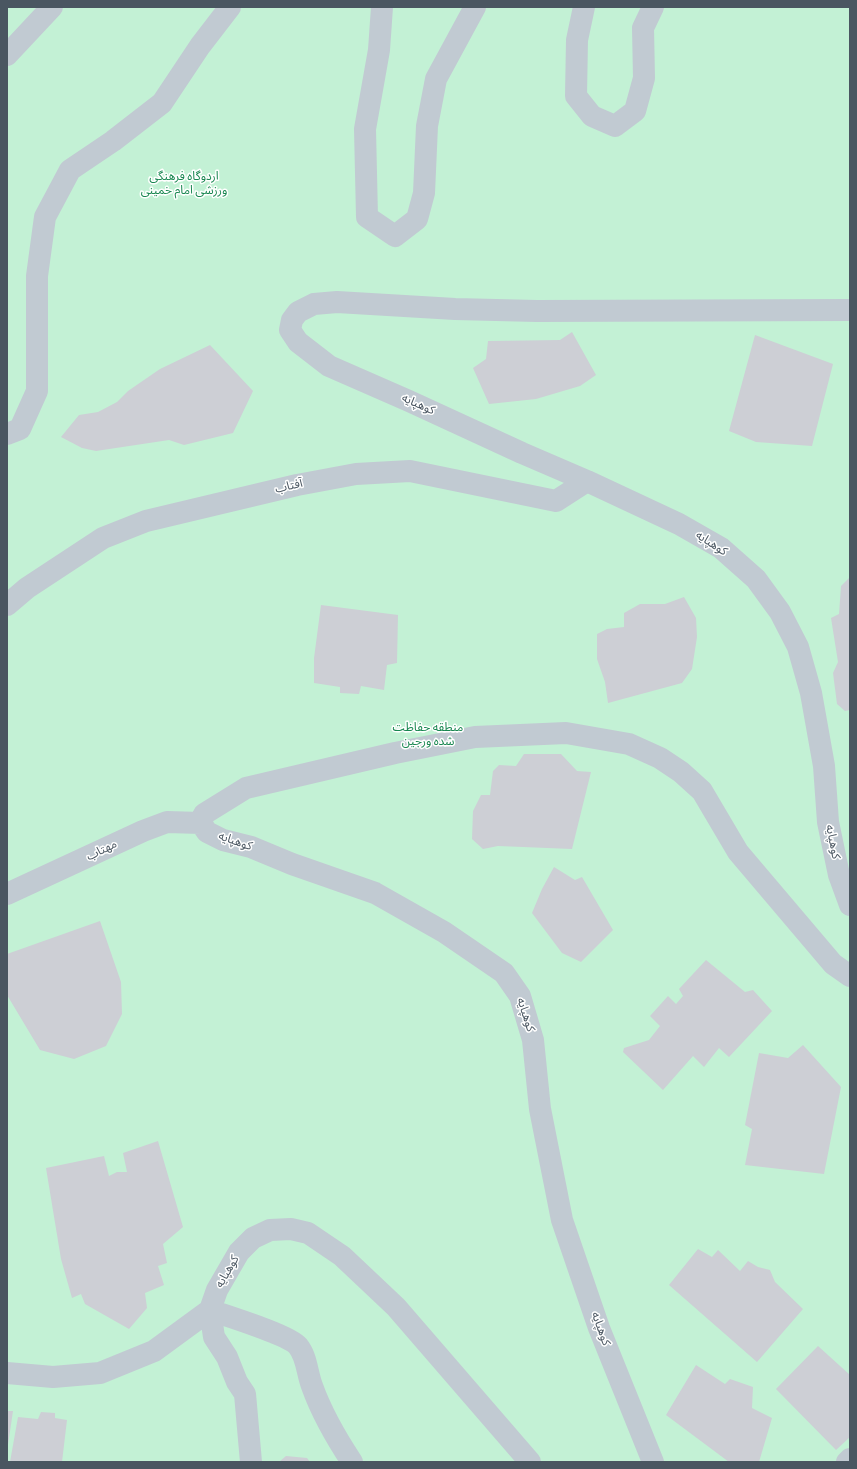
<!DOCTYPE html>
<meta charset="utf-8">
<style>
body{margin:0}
#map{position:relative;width:857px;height:1469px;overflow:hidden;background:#f5f3f3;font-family:"Source Sans 3",sans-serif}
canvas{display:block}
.frame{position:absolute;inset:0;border:8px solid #4a5661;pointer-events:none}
</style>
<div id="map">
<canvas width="857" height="1469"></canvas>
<div class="frame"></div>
</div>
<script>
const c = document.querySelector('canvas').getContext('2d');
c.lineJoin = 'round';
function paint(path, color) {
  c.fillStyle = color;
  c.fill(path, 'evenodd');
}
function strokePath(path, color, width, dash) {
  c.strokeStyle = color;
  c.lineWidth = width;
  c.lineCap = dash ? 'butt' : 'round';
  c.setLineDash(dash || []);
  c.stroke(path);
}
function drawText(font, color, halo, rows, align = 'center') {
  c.font = font + ' "Source Sans 3","Noto Sans Arabic",sans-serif';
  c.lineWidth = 3;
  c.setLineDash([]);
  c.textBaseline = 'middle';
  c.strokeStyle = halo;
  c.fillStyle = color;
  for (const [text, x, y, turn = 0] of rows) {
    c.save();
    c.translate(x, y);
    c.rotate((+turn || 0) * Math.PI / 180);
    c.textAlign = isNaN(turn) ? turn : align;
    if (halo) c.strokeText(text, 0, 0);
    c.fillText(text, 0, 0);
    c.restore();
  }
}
paint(new Path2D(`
 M7,7H850V1462H7Z`), '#c3f1d5');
paint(new Path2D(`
 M572,332L596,375L580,386L536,399L489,404L473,368L486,359L488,341L560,340Z
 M755,335L833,364L812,446L756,442L729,431Z
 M210,345L253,391L233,433L184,445L169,440L96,451L82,448L61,437L79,415L98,412L117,402L128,391L160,369Z
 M850,577V710L845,711L837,704L833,673L838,662L831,618L839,614L841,586Z
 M684,597L696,618L697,637L692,669L682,683L608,703L605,682L597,659V634L607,629L624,627V613L640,604H665Z
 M321,605L398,615L397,663L387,665L384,690L361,686L359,694L340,693V687L314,683V658Z
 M524,754H561L577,771L591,772L572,849L498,846L483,849L472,839L473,811L481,795H490L493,771L499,765L516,766Z
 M554,867L575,880L582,877L613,930L581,962L562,953L532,913L542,889Z
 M100,921L121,982L122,1014L106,1046L74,1059L40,1050L7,995V954Z
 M706,960L745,992L753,990L772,1011L729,1057L719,1048L704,1067L693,1056L663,1090L623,1052L624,1048L649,1040L660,1026L650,1016L668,996L676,1004L683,996L679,989Z
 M803,1045L841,1087L824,1174L745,1165L752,1129L745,1125L759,1053L788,1058Z
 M158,1141L183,1227L163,1244L167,1263L158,1266L164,1285L145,1293L147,1308L129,1329L85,1304L81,1294L72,1298L61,1259L46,1168L104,1156L109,1176L117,1172H127L123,1153Z
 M698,1249L712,1257L718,1250L740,1271L748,1261L758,1267L770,1270L775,1282L803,1309L757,1362L669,1285Z
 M818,1346L850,1375V1437L836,1450L776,1389Z
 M696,1365L725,1384L730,1379L753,1387L752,1408L772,1418L759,1462H729L666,1415Z
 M7,1411H13L8,1445H7Z
 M41,1412L55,1413V1418L67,1420L62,1462H10L18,1417L38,1419Z
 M286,1456L307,1458L310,1462H279Z`), '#cdcfd5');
strokePath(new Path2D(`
 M382,7L379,50L365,129L367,217L395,236L417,219L424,193L427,126L436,79L475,7
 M584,7L577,40L576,96L592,116L615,126L635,111L644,78L643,28L653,7
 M7,55L52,7
 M850,310L537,311L455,309L337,302L314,304L298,312L292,320L290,330L298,342L329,366L409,401L522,453L587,481L679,524L721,548L756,579L780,612L798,647L811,693L824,766L828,822L839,875L850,905
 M7,434L20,429L37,391V276L45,217L70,170L113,141L162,103L200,46L230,7
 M7,605L27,588L103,538L146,521L297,485L356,474L410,471L556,501L587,481
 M7,894L143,831L167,822L201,823
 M7,1373L53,1377L100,1373L154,1351L210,1310C227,1316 289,1335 298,1346C307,1357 307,1373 312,1386C322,1414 336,1438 352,1462
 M251,1462L245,1394L237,1382L227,1357L214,1337L210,1310L217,1290L239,1252L253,1238L270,1230L291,1229L308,1233L342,1256L396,1307L530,1462
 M653,1462L599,1328L562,1220L540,1109L533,1040L520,996L504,973L444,932L375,893L292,864L251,847L223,840L207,832L201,823L204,814L246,788L395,753L475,737L566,733L629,744L660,758L681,772L702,791L738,852L833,964L850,976
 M847,1462L850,1459`), '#c1cad2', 22);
drawText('12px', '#17864f', '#fff', [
 ["اردوگاه فرهنگی",184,177],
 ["ورزشی امام خمینی",184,191],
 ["منطقه حفاظت",428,728],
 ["شده ورجین",428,742]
]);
drawText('12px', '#4a5661', '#fff', [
 ["کوهپایه",418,405,24],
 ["آفتاب",289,487,-13],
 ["کوهپایه",711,544,33],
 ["کوهپایه",235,842,19],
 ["کوهپایه",832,842,79],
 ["مهتاب",102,851,-26],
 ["کوهپایه",525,1015,72],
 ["کوهپایه",228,1272,-60],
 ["کوهپایه",600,1329,70]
]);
</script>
